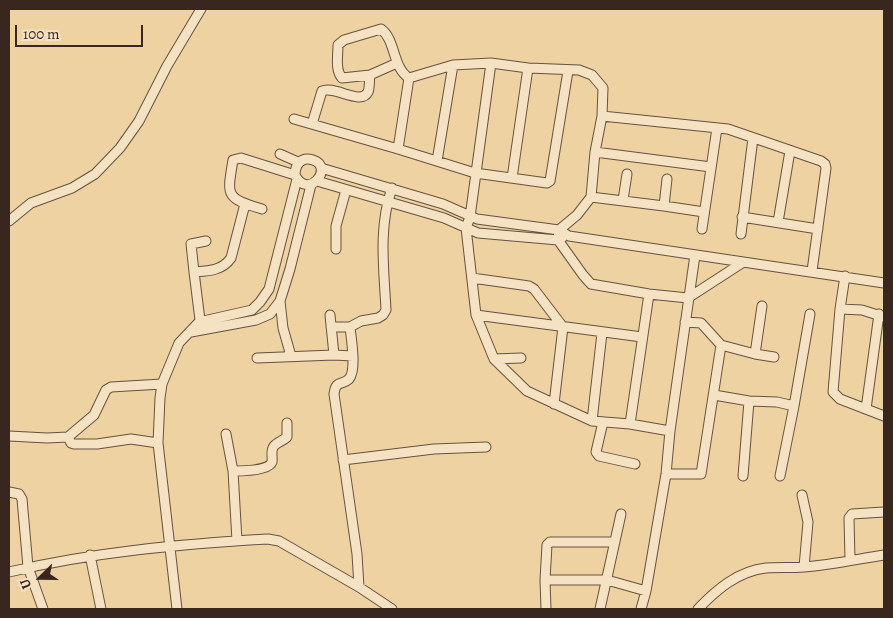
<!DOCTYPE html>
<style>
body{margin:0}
#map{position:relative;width:893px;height:618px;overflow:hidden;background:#eed2a2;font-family:Alegreya,serif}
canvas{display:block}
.frame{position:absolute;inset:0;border:10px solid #39271f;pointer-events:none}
.north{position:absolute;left:15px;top:553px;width:50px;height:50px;-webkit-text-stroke:4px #f4e2c3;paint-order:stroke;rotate:248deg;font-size:14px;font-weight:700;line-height:20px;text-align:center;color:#39271f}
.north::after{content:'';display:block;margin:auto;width:18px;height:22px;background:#39271f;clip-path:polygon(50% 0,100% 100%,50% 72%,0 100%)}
.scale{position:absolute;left:15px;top:25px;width:128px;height:22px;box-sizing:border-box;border:2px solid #39271f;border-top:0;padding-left:6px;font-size:15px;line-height:18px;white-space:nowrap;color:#39271f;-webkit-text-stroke:4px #f4e2c3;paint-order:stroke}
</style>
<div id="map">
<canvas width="893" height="618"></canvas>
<div class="frame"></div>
<div class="north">U</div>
<div class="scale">100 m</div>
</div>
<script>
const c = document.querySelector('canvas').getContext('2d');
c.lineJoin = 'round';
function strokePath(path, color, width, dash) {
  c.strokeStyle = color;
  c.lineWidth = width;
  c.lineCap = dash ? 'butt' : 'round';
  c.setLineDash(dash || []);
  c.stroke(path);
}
const street = new Path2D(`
 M397,63L370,75L342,78C335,70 338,56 338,45L344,40L381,29C396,40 392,67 409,78L453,65L491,63L528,68L579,70L592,75L603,88L602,116L595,152L591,197
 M491,63L470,217L466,228L476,315L494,359L527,391L592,421L630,424L670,431
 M602,116L728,129L821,161L825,164L826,168L812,271
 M294,119L398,149L475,173L547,183L550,181L568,71
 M312,124L322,91C334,85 361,106 368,92C370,87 369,80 370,75
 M398,149L409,78
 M595,152L711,167
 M280,154L298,162
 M437,161L453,65
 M321,168L443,204L477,219L559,230L569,236L884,283
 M512,178L528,68
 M317,181L444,218L478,233L558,240L562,238
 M623,200L627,174
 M664,206L667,179
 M262,209C225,198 227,196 233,160L241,158L295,175C308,201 335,167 313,160C301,156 295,165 295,175
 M704,212L664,206L591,197L577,215L559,230L558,240L583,275L591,284L649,294L688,298L742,263
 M742,217L818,229
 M9,221L31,203L72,188L95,174L120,148L139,121L167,66L201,9
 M778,222L790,151
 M702,229L717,128
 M741,234L753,138
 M336,249V226L346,190
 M194,272L191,244L206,241
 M845,276L840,309L833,392L840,399L884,416
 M472,278L529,286L534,289L563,327L554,404
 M280,301L283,328L291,356
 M840,309L862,310L884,317
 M330,315L334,355
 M476,315L642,337
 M331,327H350L361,321L378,318L383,315L386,310C384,269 378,228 392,188
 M350,327C351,338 357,370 349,379C342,386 336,379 334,394L357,554L359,587
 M201,328L194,272C208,271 222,271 231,258L245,204
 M191,332L256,320L270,314L280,301L290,269L311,185
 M721,345L755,354L762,306
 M755,354L774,357
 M257,358L334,355L353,356
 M494,359L521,358
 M714,395L749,401L777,402L794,406L810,314
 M866,409L879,314
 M592,421L602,333
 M603,422L596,452L599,456L635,464
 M630,424L649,294
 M226,434L233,471L237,541
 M9,436L47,438L68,437L94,415L106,390L111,387L162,384
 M68,437L71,443L74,444H97L131,439L158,443
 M343,460L434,449L486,447
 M233,471C241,471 269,471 272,462C273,457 270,451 274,446C277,442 283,441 287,437V423
 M666,474H701L721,345L701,323L685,322
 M743,476L749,401
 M780,476L794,406
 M9,492L19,494L22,499L28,567L43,609
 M802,495L808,522L804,567
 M90,555L101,609
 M850,560L849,518L852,514L884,512
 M9,572C94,552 181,544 268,539L279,541L359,587L392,609
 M545,580H607L646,591
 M177,609L158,443L160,398L162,384L179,343L199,322L252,310L260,302L269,289L297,179
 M546,609L545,580L547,545L550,542H615
 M600,609L621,514
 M641,609L646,591L666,474L670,431L695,255
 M698,609C716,590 738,571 766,568C778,567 791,568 804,567C831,565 858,559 884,555`);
strokePath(street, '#665240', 11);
strokePath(street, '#f4e2c3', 9);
</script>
